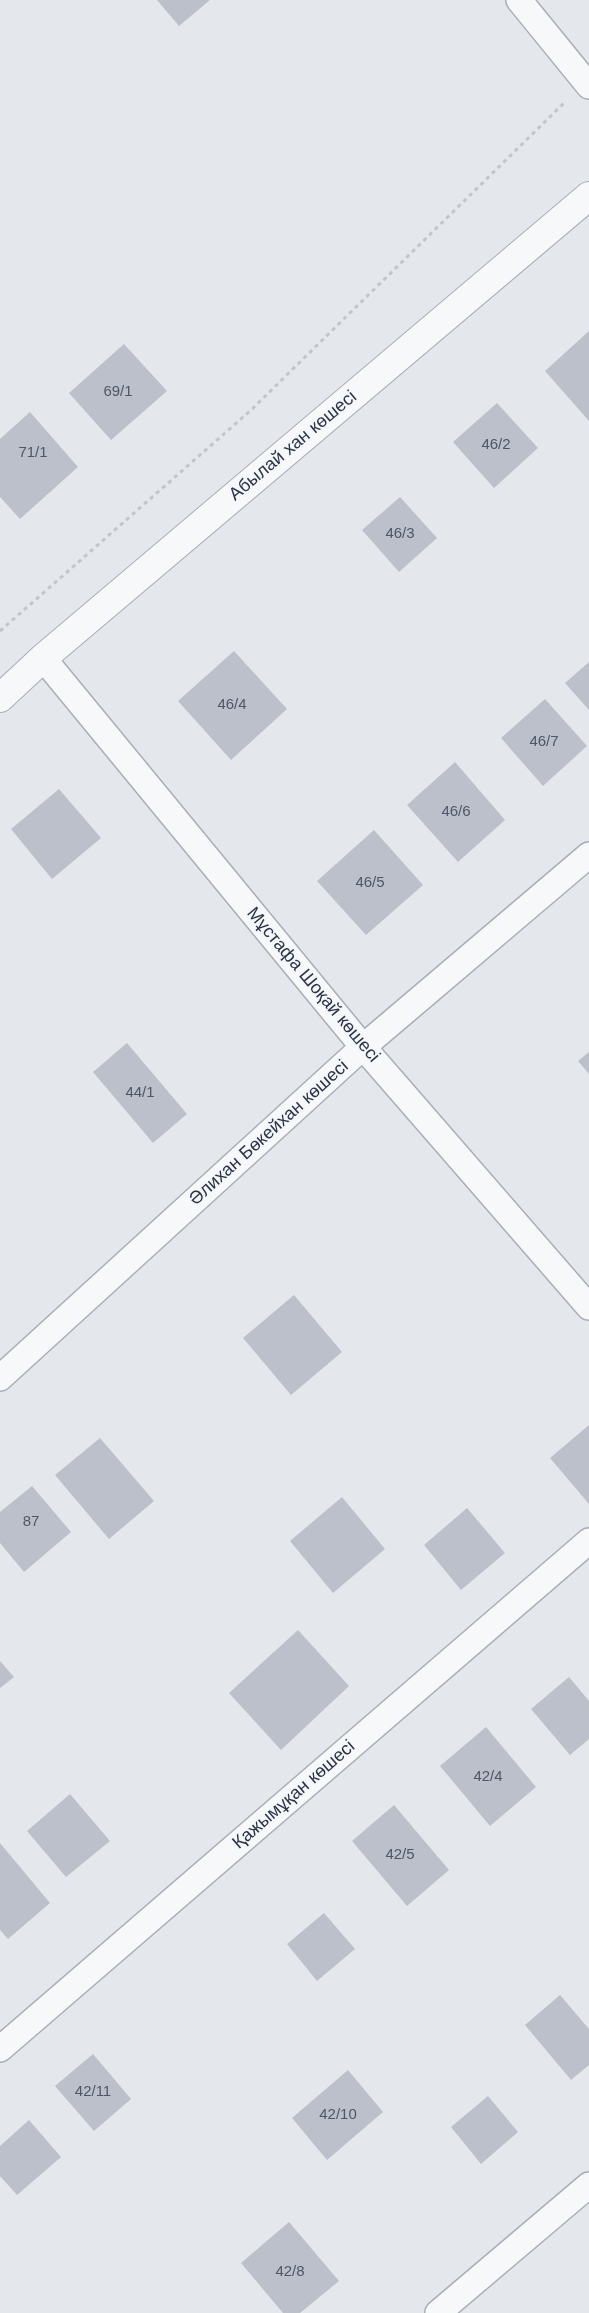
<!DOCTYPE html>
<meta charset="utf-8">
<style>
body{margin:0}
canvas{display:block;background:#e4e7ec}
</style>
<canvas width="589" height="2313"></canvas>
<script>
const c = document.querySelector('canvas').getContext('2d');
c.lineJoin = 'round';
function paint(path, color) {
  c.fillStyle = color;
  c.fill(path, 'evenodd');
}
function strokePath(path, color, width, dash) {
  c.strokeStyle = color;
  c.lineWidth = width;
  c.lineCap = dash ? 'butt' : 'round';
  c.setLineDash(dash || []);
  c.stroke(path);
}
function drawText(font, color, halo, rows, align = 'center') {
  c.font = font + ' Helvetica,sans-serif';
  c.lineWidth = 4;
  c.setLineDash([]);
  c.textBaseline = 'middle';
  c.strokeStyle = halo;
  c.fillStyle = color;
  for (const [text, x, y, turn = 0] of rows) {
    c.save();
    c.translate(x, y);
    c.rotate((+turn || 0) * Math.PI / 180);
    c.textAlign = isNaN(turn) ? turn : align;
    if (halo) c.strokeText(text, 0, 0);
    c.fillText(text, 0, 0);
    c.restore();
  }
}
paint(new Path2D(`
 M157,0H210L179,26Z
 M589,331V421L545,371Z
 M124,344L167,391L111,440L69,393Z
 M497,403L538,448L494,488L453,442Z
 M30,412L78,467L20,519L0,497V439Z
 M400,497L437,538L399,572L362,530Z
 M234,651L287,709L231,760L178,701Z
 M589,662V710L565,683Z
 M545,699L587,746L543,786L501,738Z
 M455,762L505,820L458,862L407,805Z
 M59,789L101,838L52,879L11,829Z
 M374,830L423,885L366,935L317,881Z
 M127,1043L187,1114L153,1143L93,1072Z
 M589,1052V1074L578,1061Z
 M294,1295L342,1352L291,1395L243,1338Z
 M589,1425V1504L550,1458Z
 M100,1438L154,1501L109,1539L55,1475Z
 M32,1486L71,1532L24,1572L0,1543V1512Z
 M342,1497L385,1549L333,1593L290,1541Z
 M467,1508L505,1553L461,1590L424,1545Z
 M298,1630L349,1686L281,1750L229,1693Z
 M0,1661L14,1677L0,1688Z
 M569,1677L589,1701V1739L570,1755L531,1709Z
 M486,1727L536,1787L490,1826L440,1766Z
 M70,1794L110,1841L66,1877L27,1831Z
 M394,1805L449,1870L407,1906L352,1841Z
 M0,1843L50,1903L8,1939L0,1930Z
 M324,1913L355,1949L317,1981L287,1944Z
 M560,1995L589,2029V2065L571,2080L525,2025Z
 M93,2054L131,2099L94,2131L55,2086Z
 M348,2070L383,2112L327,2160L292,2118Z
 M488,2096L518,2132L481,2164L451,2127Z
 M29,2120L61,2157L17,2195L0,2176V2146Z
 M289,2222L339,2281L300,2313H283L241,2263Z`), '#bbc0ca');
const minor = new Path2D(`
 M519,0L589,86
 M43,658L363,1047L589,1307
 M0,1378L363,1047L589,855
 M0,2049L589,1541
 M438,2313L589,2185`);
const tertiary = new Path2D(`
 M0,698L43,658L589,196`);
strokePath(minor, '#a9aeb7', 28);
strokePath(tertiary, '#a9aeb7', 30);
strokePath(new Path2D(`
 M0,631L250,411L565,102`), '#c2c5cb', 3, [4, 4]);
strokePath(minor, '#f7f8fa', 25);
strokePath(tertiary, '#f7f8fa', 28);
drawText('15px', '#4f5766', null, [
 ["69/1",118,392],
 ["46/2",496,445],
 ["71/1",33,453],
 ["46/3",400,534],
 ["46/4",232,705],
 ["46/7",544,742],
 ["46/6",456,812],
 ["46/5",370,883],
 ["44/1",140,1093],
 ["87",31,1522],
 ["42/4",488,1777],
 ["42/5",400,1855],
 ["42/11",93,2092],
 ["42/10",338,2115],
 ["42/8",290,2272]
]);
drawText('18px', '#2b3445', '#f4f6f9', [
 ["Абылай хан көшесі",293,446,-40],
 ["Мұстафа Шоқай көшесі",313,985,50],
 ["Әлихан Бөкейхан көшесі",269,1133,-42],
 ["Қажымұқан көшесі",294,1795,-41]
]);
</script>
